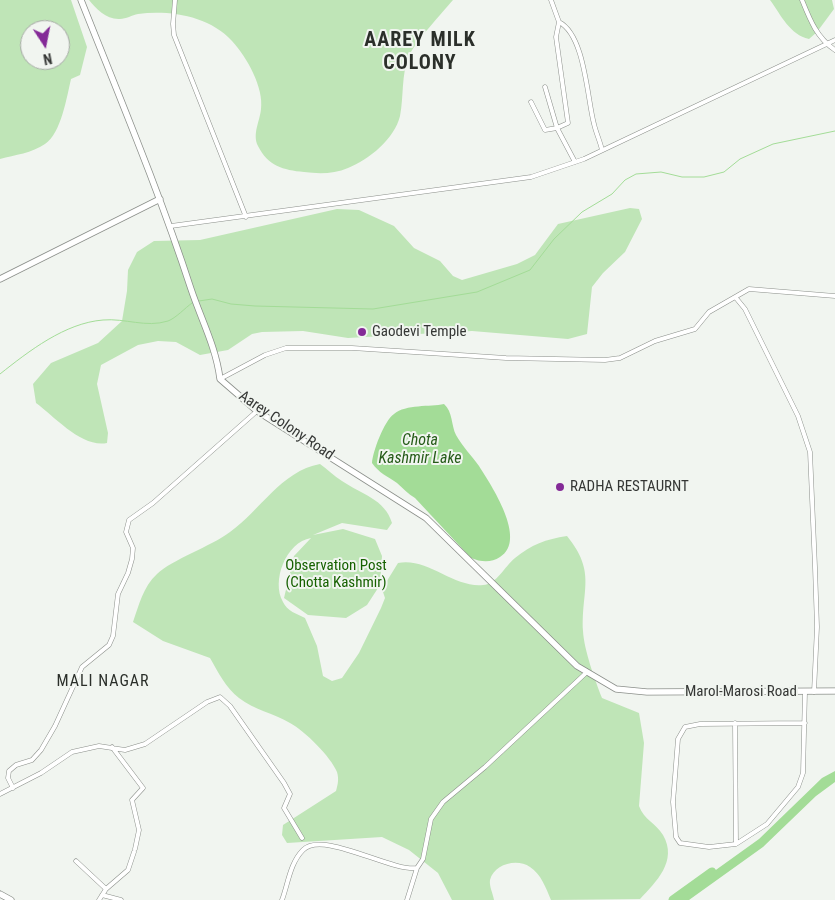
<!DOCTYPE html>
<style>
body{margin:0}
#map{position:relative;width:835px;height:900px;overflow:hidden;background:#f1f5f0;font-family:"Roboto Condensed",sans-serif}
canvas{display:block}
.north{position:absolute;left:20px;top:20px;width:50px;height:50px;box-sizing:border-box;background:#f1f5f0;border:1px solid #a6a9a5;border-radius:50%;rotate:169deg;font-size:14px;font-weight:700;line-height:20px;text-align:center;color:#353735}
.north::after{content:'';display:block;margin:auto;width:18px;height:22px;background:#842a97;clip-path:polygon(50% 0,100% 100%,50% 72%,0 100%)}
</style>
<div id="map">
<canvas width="835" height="900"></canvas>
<div class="north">N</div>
</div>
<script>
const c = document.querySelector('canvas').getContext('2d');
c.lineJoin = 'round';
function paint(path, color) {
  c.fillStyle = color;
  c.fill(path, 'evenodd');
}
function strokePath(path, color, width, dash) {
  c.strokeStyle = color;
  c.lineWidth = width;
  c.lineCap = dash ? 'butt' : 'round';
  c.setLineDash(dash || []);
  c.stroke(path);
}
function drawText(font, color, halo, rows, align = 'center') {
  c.font = font + ' "Roboto Condensed",sans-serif';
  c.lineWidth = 4;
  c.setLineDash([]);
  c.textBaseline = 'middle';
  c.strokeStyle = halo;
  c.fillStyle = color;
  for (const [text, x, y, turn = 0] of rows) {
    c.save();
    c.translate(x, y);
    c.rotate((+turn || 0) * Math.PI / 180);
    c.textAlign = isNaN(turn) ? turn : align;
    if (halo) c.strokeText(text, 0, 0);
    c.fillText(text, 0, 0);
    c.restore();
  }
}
paint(new Path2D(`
 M0,0H71L87,47L80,75L71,79C67,96 61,134 45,144C32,153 15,155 0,159ZM30,30H60V60H30Z
 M89,0H453C442,13 415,42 409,56C401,75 404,96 400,116C395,138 369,160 348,168C334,174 319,174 304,172C283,170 268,166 258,146C252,134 260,121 261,109C264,88 247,57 232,41C209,16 170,10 138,14C132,15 126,19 120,19C107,20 96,9 89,0Z
 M770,0H832L834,9L817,32L809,39C790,35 781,15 770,0Z
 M630,208L639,209L642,219L625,252L603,273L592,287L587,334L568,339L472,331L348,338L303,331L262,332L252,334L228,350L200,355L176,342L158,341L138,345L101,365L97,384L108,433L107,443C82,448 55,417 36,403L33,384L51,363L98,343L122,321L127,291L128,270L137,252L154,241L200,240L337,209L359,210L394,226L414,248L440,261L453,276L462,280L517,264L535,255L558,224Z
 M320,464C327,469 334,476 342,481C361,494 385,499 392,523L387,530L342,523L313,535L343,529L375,539L382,556L380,585L367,605L346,618L308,615L284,598L294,556L311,538C286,542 271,581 283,602C287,611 297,614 305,618L317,646L323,676L332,681L342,678L359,653L381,608L385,598L382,589L398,563C427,557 454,588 483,585C497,584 504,567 515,558C531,545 546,539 567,536C597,573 581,590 583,631C584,650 595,680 602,698L639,713L644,743L639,806C644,820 656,823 663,835C678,861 656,882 640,899L551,900C546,888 541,874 530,867C517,858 494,864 490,880C489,886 493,894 494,900H452L438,873L409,850L382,837L287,843L282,835L283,825L336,791C338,784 339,779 337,772C331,757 305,731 290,723C273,713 254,710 239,698C226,688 218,672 210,658L163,641L133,622C139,605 143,587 157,574C173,559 210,547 230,532C260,511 281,471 320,464Z`), '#bfe5b7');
paint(new Path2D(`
 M444,404C453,412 451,425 456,435C462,446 472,456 479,466C491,485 528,540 500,557C491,563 481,562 471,558L415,498C408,494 403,488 397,483C387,476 379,473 372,463C373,451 384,421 394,414C406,404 430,407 444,404Z
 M835,771V782L816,796L763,847L689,900H674L759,839L822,778Z`), '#a3dc97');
strokePath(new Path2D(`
 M199,301L212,299L231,304L255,306L373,309L477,292L530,270L554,239L582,212L612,194L625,180L636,174L661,172L682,177H704L724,172L740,159L773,144L835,131
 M0,374C29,351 65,323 103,320C125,318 146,328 168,321C176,318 185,308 192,303`), '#a3dc97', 1);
strokePath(new Path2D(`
 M673,900L712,872`), '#a3dc97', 9);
const street = new Path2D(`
 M175,0L173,24L174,35L246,217
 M551,0L559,22
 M802,0C810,20 817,38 835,50
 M531,102L545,130L557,128L545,87
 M575,162L557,128L568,123L556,37L559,22C585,35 587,98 594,124C596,133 600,141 602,150
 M171,226L531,177L584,159L835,40
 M736,298L745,309L798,416L810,452L815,567L817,627L814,692
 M220,379L265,355L286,348H352L506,358L605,360L620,358L655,341L695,329L709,312L749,289L835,296
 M735,723L736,844
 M805,723L700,724L685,727L678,739L673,802L676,837L680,843L709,847L736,844L767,824L798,787L803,773L805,692
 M112,747L143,788L132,800L139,830L135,849
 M13,788L8,778L9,771L16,765L32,760L41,750L55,726L82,667L109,645L113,636L118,594L128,573L132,559L133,548L126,532L129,520L153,503L257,411
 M0,794L41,773L72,752L99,746L125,750L145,744L207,702L220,697L230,706L284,783L290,794L284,808L302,838
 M76,861L106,889
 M102,895L121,900
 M99,900L106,889L128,870L134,852
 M282,900C288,884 290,863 303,850C323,830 391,872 417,868
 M407,900L417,868L423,859L431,819L443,802L485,767L587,672`);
const secondary = new Path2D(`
 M81,0C119,96 159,191 191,289C201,319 216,347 220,379L257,411L426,518L577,666L616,689L647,692L835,691
 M0,279L160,199
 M0,894L11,900`);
strokePath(street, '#8b8f8a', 5);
strokePath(secondary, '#8b8f8a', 7);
strokePath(street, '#fff', 4);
strokePath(secondary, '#fff', 5.5);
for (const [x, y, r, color] of [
 [362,332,5,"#842a97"],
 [560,487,5,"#842a97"]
]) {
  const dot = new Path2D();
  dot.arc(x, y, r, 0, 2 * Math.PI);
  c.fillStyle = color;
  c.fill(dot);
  strokePath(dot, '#f1f5f0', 2);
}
drawText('15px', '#353735', '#f1f5f0', [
 ["Gaodevi Temple",372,332],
 ["RADHA RESTAURNT",570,487]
], 'left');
drawText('15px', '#353735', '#f1f5f0', [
 ["Aarey Colony Road",286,426,34],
 ["Marol-Marosi Road",741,692]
]);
drawText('15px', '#166100', '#f1f5f0', [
 ["Observation Post",336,566],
 ["(Chotta Kashmir)",336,583]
]);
drawText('italic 16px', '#265c19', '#f1f5f0', [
 ["Chota",420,441],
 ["Kashmir Lake",420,459]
]);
c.letterSpacing = '1px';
drawText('16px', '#2b2f2a', '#f1f5f0', [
 ["MALI NAGAR",103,682]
]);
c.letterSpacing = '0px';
c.letterSpacing = '1px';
drawText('bold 20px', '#2b2f2a', '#f1f5f0', [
 ["AAREY MILK",420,41],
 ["COLONY",420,64]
]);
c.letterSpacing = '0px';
</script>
